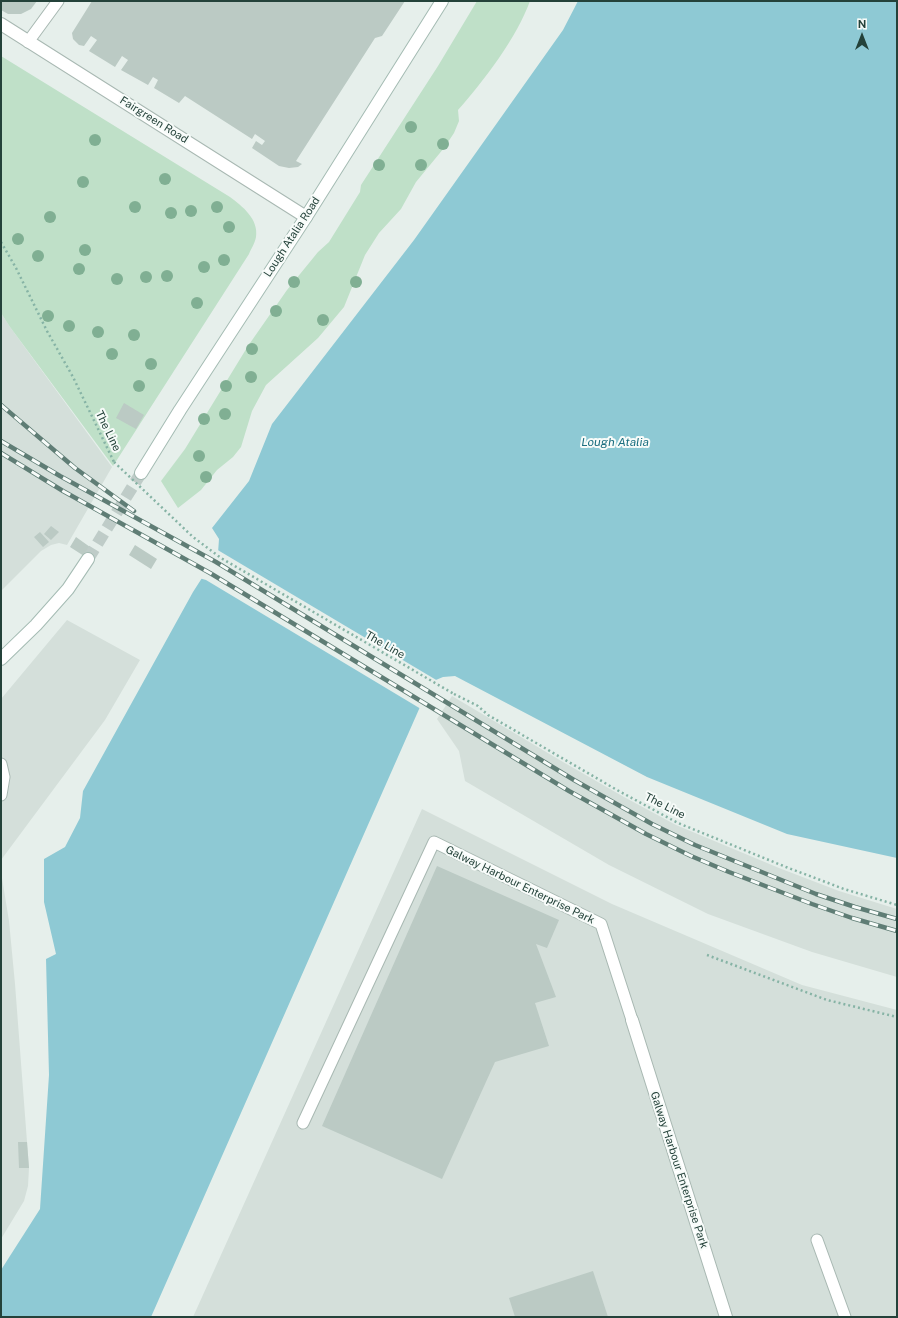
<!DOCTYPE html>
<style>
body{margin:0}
#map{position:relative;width:898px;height:1318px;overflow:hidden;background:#e6efeb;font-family:"Public Sans",sans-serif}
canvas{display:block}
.frame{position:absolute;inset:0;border:2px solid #24423a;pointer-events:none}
.north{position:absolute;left:842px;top:16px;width:40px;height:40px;-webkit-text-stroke:3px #f7fbf9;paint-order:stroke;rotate:0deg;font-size:11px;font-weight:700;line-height:16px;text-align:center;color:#24423a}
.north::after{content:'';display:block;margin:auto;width:14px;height:18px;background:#24423a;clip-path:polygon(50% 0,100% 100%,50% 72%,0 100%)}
</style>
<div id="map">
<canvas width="898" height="1318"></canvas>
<div class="frame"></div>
<div class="north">N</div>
</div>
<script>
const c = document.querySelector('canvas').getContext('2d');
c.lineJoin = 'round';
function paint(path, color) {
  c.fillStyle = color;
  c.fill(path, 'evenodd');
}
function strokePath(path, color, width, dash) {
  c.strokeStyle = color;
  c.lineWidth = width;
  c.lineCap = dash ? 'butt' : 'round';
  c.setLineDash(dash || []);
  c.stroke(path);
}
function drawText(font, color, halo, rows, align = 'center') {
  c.font = font + ' "Public Sans",sans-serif';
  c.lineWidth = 4;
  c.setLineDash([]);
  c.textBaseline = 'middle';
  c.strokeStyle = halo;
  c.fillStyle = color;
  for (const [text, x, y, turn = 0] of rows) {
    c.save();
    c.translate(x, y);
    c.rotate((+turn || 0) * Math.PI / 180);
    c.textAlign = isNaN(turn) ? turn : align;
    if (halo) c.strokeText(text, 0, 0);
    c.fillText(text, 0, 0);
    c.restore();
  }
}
paint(new Path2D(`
 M1,313L10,327L112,467L67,545L59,543L51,545L41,551L1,591Z
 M67,620L140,660L105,720L1,860V699Z
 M452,696L563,762L624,797L676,825L779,868L839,891L897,909V977L812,952L708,914L609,865L465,781L459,751L437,719Z
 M422,809L612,904L802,985L897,1010V1317H193Z
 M1,872L9,921L15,984L29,1168L28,1186L24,1201L1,1239Z`), '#d4dfda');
paint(new Path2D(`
 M477,1H530C517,37 484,81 458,110L459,121L454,133L444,148L416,182L401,209L379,233L365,255L344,307L318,338L266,385L252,411L241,447L233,457L217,470L201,490L178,508L161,481L185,449L248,346L287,290L318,252L329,242L360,192L361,185L438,66Z
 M1,56L230,197C242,206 259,219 256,237C255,243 251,249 249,254L113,466L10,327L1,313Z`), '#bfe0c8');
paint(new Path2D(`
 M578,1H897V858L787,834L647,777L455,676L443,677L431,682L151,1317H1V1270L40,1209L49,1075L46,959L56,954L44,902V859L65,847L80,818L83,791L193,592L218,553L219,539L212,528L249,481L272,424L414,240L563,30Z`), '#8ec9d4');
paint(new Path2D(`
 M216,549L438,681L432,683L421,709L206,580L199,578L216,553Z`), '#e6efeb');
paint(new Path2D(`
 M1,1H37L31,9L21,14H8L1,10Z
 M92,1H405L382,36L375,38L296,161L302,164L298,167L289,168L279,166L252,148L256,141L262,145L265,141L255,134L252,139L185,96L179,103L154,88L158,80L153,77L148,85L121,70L128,60L122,56L115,67L89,51L97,40L91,36L84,46L79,45L73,39L72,33Z
 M124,403L144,415L136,429L116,418Z
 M51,526L59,532L51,540L44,534Z
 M40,532L49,542L43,547L34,537Z
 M76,537L90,547L84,556L70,547Z
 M135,545L157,559L151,569L129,555Z
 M437,866L559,920L547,948L536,944L556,997L535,1003L549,1046L495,1062L442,1179L322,1126Z
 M18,1142H27L29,1168H19Z
 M593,1271L608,1317H515L509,1298Z`), '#bbcac4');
strokePath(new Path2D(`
 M88,559L141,473`), '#bfccc8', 12, [12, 6]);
const lane = new Path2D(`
 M28,42L58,1
 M1,764L4,777L1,795
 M303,1123L434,842L601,924L632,1020
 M817,1240L845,1317`);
const street = new Path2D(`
 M1,24L306,217
 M632,1020L726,1317`);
const secondary = new Path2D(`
 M141,473L180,410L306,217L442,1
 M1,659L36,625L68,589L88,559`);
strokePath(lane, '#a8b8b2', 13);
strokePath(street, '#a8b8b2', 14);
strokePath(secondary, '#a4bbb3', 14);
strokePath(new Path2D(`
 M1,242L16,268L47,331L73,377L114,462
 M454,694L478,706L488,715L617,790L678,823L786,867L844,889L897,905
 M707,955L827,1000L897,1017`), '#86b3a5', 2.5, [2, 3]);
strokePath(lane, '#fff', 11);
strokePath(street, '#fff', 12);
strokePath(secondary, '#fff', 12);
const rail = new Path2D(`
 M1,405L75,468L134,511
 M1,441L60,476L216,562L574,780L652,824L695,845L816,894L855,907L897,919
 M1,453L63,491L210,573L569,791L646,834L691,856L729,872L812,904L852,918L897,931`);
strokePath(rail, '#5f7d75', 4.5);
strokePath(rail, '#f7fbf9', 3, [9]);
strokePath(new Path2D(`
 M114,462L193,537L221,558L454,694`), '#86b3a5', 2.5, [2, 3]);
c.fillStyle = '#80af93';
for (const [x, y] of [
 [411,127],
 [95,140],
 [443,144],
 [379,165],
 [421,165],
 [165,179],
 [83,182],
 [135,207],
 [217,207],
 [191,211],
 [171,213],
 [50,217],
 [229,227],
 [18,239],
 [85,250],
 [38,256],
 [224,260],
 [204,267],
 [79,269],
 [167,276],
 [146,277],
 [117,279],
 [294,282],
 [356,282],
 [197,303],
 [276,311],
 [48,316],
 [323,320],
 [69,326],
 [98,332],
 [134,335],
 [252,349],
 [112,354],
 [151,364],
 [251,377],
 [139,386],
 [226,386],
 [225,414],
 [204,419],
 [199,456],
 [206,477]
]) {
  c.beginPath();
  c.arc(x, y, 6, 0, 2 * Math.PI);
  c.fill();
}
drawText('11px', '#24423a', '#f7fbf9', [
 ["Fairgreen Road",154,120,32],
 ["Lough Atalia Road",292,237,-57],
 ["The Line",108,431,64],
 ["The Line",385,645,30],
 ["The Line",665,806,27],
 ["Galway Harbour Enterprise Park",520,885,26],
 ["Galway Harbour Enterprise Park",679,1170,72]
]);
drawText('italic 12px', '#1c6f80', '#f7fbf9', [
 ["Lough Atalia",615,442]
]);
</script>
